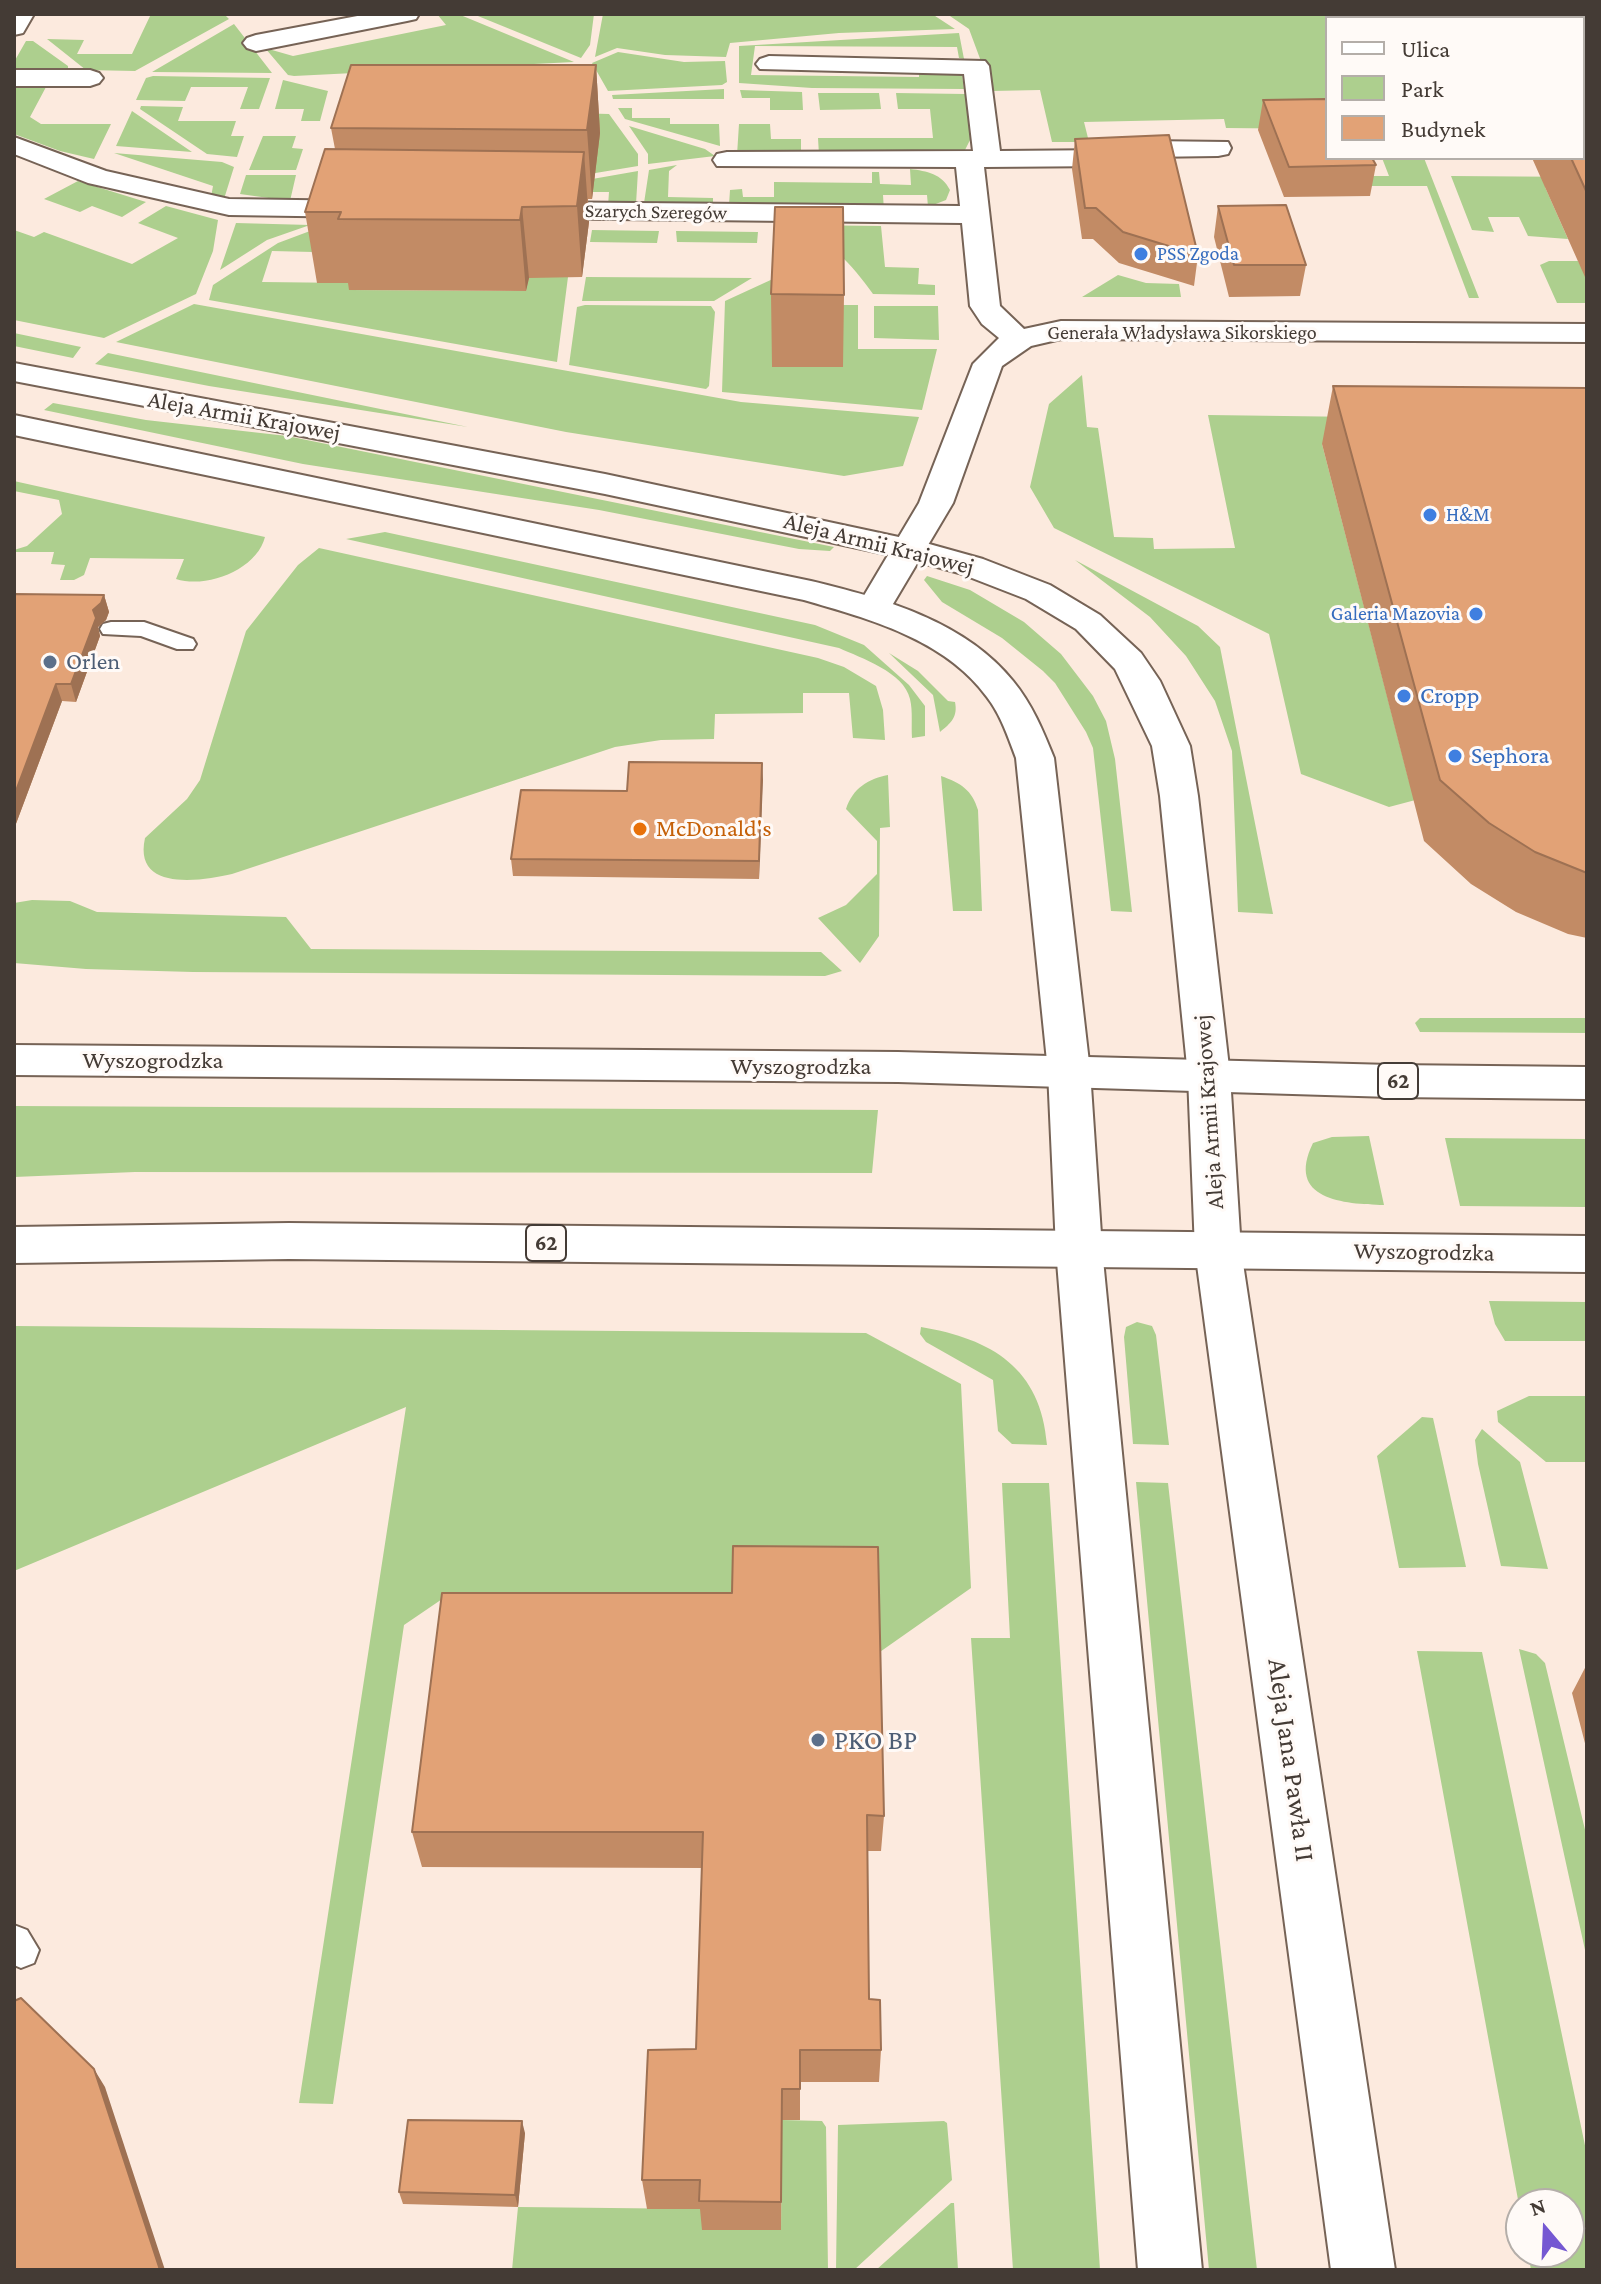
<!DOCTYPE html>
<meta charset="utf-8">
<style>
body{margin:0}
#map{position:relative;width:1601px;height:2284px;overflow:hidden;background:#fceade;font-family:"Crimson Pro",serif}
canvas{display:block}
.frame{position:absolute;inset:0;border:16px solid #443b35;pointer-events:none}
.legend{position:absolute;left:1325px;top:16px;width:260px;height:144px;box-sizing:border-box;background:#fffaf7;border:2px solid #b4aea9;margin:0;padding:10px 14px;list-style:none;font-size:24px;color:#443b35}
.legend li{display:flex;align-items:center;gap:16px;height:40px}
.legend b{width:40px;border:2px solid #b4aea9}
.north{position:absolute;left:1505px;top:2188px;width:80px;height:80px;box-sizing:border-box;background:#fffaf7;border:2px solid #b4aea9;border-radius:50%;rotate:341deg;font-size:22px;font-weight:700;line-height:32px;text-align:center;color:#443b35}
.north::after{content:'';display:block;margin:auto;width:28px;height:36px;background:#7558d2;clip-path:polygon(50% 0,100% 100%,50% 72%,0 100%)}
</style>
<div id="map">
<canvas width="1601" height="2284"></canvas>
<div class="frame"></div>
<ul class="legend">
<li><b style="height:10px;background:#fff"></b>Ulica</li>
<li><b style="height:22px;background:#adcf8e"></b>Park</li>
<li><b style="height:22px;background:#e2a276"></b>Budynek</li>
</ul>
<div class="north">N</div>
</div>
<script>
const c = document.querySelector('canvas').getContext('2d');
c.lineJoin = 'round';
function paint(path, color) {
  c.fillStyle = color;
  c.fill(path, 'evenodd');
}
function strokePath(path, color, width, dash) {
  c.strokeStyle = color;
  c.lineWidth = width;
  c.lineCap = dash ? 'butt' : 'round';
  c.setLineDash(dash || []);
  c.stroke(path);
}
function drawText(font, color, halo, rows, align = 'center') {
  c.font = font + ' "Crimson Pro",serif';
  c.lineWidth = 6;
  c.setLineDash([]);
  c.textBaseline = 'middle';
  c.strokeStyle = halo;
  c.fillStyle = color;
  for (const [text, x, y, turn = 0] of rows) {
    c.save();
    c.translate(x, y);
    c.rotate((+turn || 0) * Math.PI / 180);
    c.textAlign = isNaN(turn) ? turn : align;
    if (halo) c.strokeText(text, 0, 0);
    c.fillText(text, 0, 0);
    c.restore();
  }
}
paint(new Path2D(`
 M151,14H224L229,19L135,71L86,70L47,39L84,40L77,54H132Z
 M437,14H458L574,62L294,76L288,75L265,48L293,56L446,25Z
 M473,14H594L590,45L581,58Z
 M603,14H932L955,29L839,33L730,43L726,57L665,55L617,48L595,57Z
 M947,14H1348L1349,18H1327V129L1226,128L1224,119L1084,122L1089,142H1052L1040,90L992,91L969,29Z
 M234,24L272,73L152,72Z
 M959,33L964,59L959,58L957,47L755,46L751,75L919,77V71L955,72L962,75L964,89L812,88L739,83V46Z
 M26,41H33L68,66V70L20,71L14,68V62Z
 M618,52L684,62L725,61L727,82L722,85L608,91L592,63Z
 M153,76L270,78L259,109H240L248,87H191L185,101L136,100L146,78Z
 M283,80L328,91L320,121H301L304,109H275Z
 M14,86L46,87L30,117L41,124H111L94,159L60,151L14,134Z
 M724,89V99H613L612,95Z
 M740,90L802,92L803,110H770V98H742Z
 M818,93H879L881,109L820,110Z
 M896,93L965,94L972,136L965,150L819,155L818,138H933L930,109H898Z
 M141,106L183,107L178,121H236L231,136H244L237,157L207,154L140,109Z
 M618,108H632V118H670V124H719L720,146L625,119Z
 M132,111L192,152L116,146Z
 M572,113L609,114L638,154V166L559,179Z
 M739,124H770L771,139H801V156L737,155Z
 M629,126L705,149L715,156L648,164V154Z
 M263,136H296L292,148L303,149L296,170H249Z
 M114,153L222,162L234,167L224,199L211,197L213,186Z
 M1382,158H1424L1479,298H1469L1427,186H1365L1361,176H1389Z
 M677,165L669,171L668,197L713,198V207L649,206L644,203L649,170Z
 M910,169C927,171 942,174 950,190L946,200L928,207L927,195H883L884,211L729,205L730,190L742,189L743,197H774V182L872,183V172H879L880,184L911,185Z
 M638,171L636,204L608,206L609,192H580L558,185Z
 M246,175H296L290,201L240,194Z
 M1451,176L1587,177L1578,187H1545L1568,239L1528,236L1519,217H1488L1494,232L1472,230Z
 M78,181L146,202L122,217L92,206L80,212L44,199Z
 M166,206L218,220L213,251L196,294L104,338L14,320V230L34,237L44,232L132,264L178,238L138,223Z
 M236,223L310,225L267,240L220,270Z
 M794,225L881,226L885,267L919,268L918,284L935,285V295L873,294C851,263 829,240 794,225Z
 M318,228L313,252L272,251L262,282L351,283L350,290L526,291L529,277H568L557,362L209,300L213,285L278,243Z
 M592,230L659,231L657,243L590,242Z
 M676,231L758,232L757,243L677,242Z
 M1549,261H1578L1587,277V303H1557L1540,265Z
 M1118,275L1146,283L1179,284L1181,297H1082Z
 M586,277L752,278L714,301H582Z
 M775,278L843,305H858V349H937L922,410L722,392L725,301Z
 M194,304L741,402L919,417L903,466L844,476L566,432L116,342Z
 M585,305L711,306L715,312L709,386L706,389L569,365L577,307Z
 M874,306H938L939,340L874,338Z
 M14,333L81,347L73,358L14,346Z
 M108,353L468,427L209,386L95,364Z
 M1082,375L1087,427L1098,428L1114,537L1153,538L1154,549L1235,548L1208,415L1587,420L1322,444L1409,781L1423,798L1389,807L1301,774L1269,634L1054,528L1030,487L1049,404Z
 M53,403L146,420L287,436L834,547L830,551L799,549L599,510L303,464L44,410Z
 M14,481L265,537C257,569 208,589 176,579L184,559L90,558L84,575L74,580H60L65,565L51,564L54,552H16L14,556V550L27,546L62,514L59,500L14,491Z
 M385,532L815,625L864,645L909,685L925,706V736L912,738C911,726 913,711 910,699C904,672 861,658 839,648L346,539Z
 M319,548L818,658L844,667L876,686L883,710L885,740L853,738L849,693H803V713L715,714L714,739L661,740L615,747L232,874C201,881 133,892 145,838L187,799L200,780L246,631L298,565Z
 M1075,560L1198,626L1220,647L1273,914L1238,912L1232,751L1215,701L1186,656L1150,617Z
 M927,576L970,590L1024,622L1061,654L1093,696L1106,721L1115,759L1132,912L1111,911L1093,748L1086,732L1055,683L1043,671L1002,638L942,602L924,580Z
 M889,653L918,671L948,701L955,702C958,717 951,723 940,732L933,695Z
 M888,775L890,827L880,828L879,936L860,963L818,918L846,905L877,874V841L846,809C853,788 868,779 888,775Z
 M941,776C961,783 972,790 978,810L982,911H953Z
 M32,900L70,901L97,912L286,917L311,949L821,952L842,971L825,976L193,972L86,969L14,963V903Z
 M1420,1018H1587V1033L1420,1032L1415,1023Z
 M14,1106L878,1110L872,1173L135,1172L14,1177Z
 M1369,1136L1384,1205C1344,1204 1285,1200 1313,1143L1332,1137Z
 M1445,1138L1587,1139V1207L1460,1206Z
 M1489,1301L1587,1302V1341H1505L1495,1324Z
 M1137,1322L1152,1326L1156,1335L1169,1445L1133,1444L1124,1337L1126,1327Z
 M14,1326L866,1333L961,1384L971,1588L877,1654L734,1598L451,1593L404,1625L333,2104L299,2103L406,1407L14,1571Z
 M921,1327C992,1339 1041,1368 1047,1445L1012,1444L998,1431L993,1380L926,1342L920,1334Z
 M1529,1396H1587V1462H1546L1498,1422L1497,1411Z
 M1422,1417L1433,1418L1466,1567L1399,1568L1377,1456Z
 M1482,1429L1520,1462L1548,1569L1501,1566L1478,1464L1475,1440Z
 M1136,1482L1168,1483L1257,2270H1209Z
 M1002,1483H1049L1100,2270H1013L971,1638H1010Z
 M1519,1649L1536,1654L1545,1663L1587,1838V1959Z
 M1417,1651L1482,1652L1587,2155V2270H1531L1528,2252H1569V2204H1521V2216Z
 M782,2120L822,2121L826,2127L828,2270H512L518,2207L703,2209L781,2230Z
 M944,2121L947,2123L952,2180L854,2270H836L838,2125Z
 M951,2203H954L958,2270H876Z`), '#adcf8e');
const lane = new Path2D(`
 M111,622H144L193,639L196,644L193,649H177L141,636L103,634L100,629L103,624Z
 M14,1925L27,1930L39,1950L34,1963L21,1968L14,1965Z`);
const street = new Path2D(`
 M14,14H34L23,33L14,35Z
 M368,14H419L416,19L407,21L256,51L247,48L243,43L247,38L256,35Z
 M769,56L985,61L989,66L1000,151L1113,150L1146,141L1228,142L1231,148L1228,154L1218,156L1147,157L1114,166L984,167L1000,306L1024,329L1061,321L1587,324V342L1061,339L1031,346L1002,366L953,503L890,609L885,616L873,619L861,616L856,609L919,503L973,364L999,338L982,324L970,306L962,223L529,218L519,216L515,210L519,204L529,202L960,206L956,167L717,166L713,160L717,154L727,152L973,151L964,74L760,69L756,64L760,59Z
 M14,70H90L99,73L103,78L99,83L90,86H14Z
 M14,137L106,171L229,199L364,201L374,203L378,209L374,215L364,217L229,215L88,183L14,154Z`);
const secondary = new Path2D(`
 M14,363L605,474L922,542L983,559L1050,585L1100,615L1141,653L1160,681L1190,746L1198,796L1230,1076L1241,1250L1395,2270H1331L1195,1250L1188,1076L1160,796L1152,746L1115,669L1076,629L1026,599L959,573L904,558L605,494L14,381Z
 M14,415L811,581C882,598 965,621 1013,681C1032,704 1043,731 1054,758L1090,1071L1102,1249L1202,2270H1138L1056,1249L1048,1071L1016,758C1008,737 1001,715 987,697C945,639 869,619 804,600L14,435Z`);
const primary = new Path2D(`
 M14,1045L898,1052L1391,1065L1587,1067V1099L1391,1097L898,1082L14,1075Z
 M289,1223L1587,1236V1272L289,1259L14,1263V1227Z`);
strokePath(lane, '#766356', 4);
strokePath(street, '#766356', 4);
strokePath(secondary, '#766356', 4);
strokePath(primary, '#766356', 4);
paint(lane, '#fff');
paint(street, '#fff');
paint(secondary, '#fff');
paint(primary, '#fff');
paint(new Path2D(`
 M1491,14H1587V20L1583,21V18H1493Z
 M1587,30V277H1585L1532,158H1583Z
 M596,65L600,133L592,199H588L589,222L582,277L529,278L526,291L349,290L348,283H317L305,212L335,149L331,128Z
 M1263,100L1376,165L1370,196L1284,197L1258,130Z
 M1075,139L1198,255L1194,286L1119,263L1093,239H1082L1072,169Z
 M1218,206L1306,265L1300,296L1229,297L1214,237Z
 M771,294L844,295L843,367H772Z
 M1333,386L1587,388V938L1568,934L1516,912L1471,884L1424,841L1322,444Z
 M14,594L104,595L109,612L106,620L98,627L100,636L76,702L62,701L14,829Z
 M762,763L759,879L513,876L511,859L627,791Z
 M732,1593L884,1816L881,1851H867L869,1999L881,2050L879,2082H800V2120H782L781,2230H702L700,2209H647L642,2180L696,2049L702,1868L422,1867L412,1832Z
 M1587,1664V1751L1572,1693Z
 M525,2133L518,2207L403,2204L399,2192Z`), '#c28b65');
paint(new Path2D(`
 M1515,14H1587V20L1583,21V18H1514Z
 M596,65L600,133L592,199L587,130Z
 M584,152L589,222L582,277L577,206Z
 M522,207L529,278L526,291L520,220Z
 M104,595L109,612L106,620L98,627L100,636L76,702L71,684L93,610Z
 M56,684L62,701L14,829V796Z
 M762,763L763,780L759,879V861Z
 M94,2069L105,2087L165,2270H160Z
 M522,2121L525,2133L518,2207L515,2195Z`), '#9e7153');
const building = new Path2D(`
 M1583,30H1587V193L1571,158H1583Z
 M351,65H596L587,130L331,128Z
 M1327,99V158H1372L1376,165L1289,167L1263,100Z
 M1169,135L1198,255L1123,232L1096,208H1085L1075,139Z
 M325,149L584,152L577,206L522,207L520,220L338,219L341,212H305Z
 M1286,205L1306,265H1234L1218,206Z
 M775,207H843L844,295L771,294Z
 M1333,386L1587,388V873L1535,852L1489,823L1440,780Z
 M14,594L104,595L101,603L93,610L96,618L71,684H56L14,796Z
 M629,762L762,763L759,861L511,859L521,790L627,791Z
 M733,1546L878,1547L884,1816L867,1815L869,1999L880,2000L881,2050H800V2089H782L781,2202L699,2201L700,2180H642L648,2050L696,2049L703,1832H412L442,1593H732Z
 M21,1998L94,2069L160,2270H14V2001Z
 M408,2120L522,2121L515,2195L399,2192Z`);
paint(building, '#e2a276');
strokePath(building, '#9e7153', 2);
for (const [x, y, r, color] of [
 [1141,254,8,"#3f7fe0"],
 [1430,515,8,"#3f7fe0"],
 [1476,614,8,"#3f7fe0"],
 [50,662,8,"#5c6f8a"],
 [1404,696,8,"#3f7fe0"],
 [1455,756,8,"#3f7fe0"],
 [640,829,8,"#e8710a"],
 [818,1740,8,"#5c6f8a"]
]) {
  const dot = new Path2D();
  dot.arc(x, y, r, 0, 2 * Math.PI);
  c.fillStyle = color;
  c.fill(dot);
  strokePath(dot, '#fffaf7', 3);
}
drawText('20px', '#443b35', '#fffaf7', [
 ["Szarych Szeregów",656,212,1],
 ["Generała Władysława Sikorskiego",1182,333]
]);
drawText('20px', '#366cbe', '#fffaf7', [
 ["PSS Zgoda",1157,254],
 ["H&M",1446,515],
 ["Galeria Mazovia",1460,614,"right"]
], 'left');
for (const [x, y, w] of [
 [1398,1081,40],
 [546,1243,40]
]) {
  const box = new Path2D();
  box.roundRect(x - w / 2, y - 18, w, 36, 6);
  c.fillStyle = '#fffaf7';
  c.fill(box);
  strokePath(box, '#443b35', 2);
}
drawText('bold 22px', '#443b35', null, [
 ["62",1398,1081],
 ["62",546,1243]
]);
drawText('24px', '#443b35', '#fffaf7', [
 ["Aleja Armii Krajowej",244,416,10],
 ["Aleja Armii Krajowej",879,544,14],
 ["Wyszogrodzka",153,1061],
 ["Wyszogrodzka",801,1067],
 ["Aleja Armii Krajowej",1209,1112,-94],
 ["Wyszogrodzka",1424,1252,1]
]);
drawText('24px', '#4e5e75', '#fffaf7', [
 ["Orlen",66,662]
], 'left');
drawText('24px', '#366cbe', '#fffaf7', [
 ["Cropp",1420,696],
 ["Sephora",1471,756]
], 'left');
drawText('24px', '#c56008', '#fffaf7', [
 ["McDonald's",656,829]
], 'left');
drawText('28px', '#4e5e75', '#fffaf7', [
 ["PKO BP",834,1740]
], 'left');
drawText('28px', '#443b35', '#fffaf7', [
 ["Aleja Jana Pawła II",1291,1760,82]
]);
</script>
